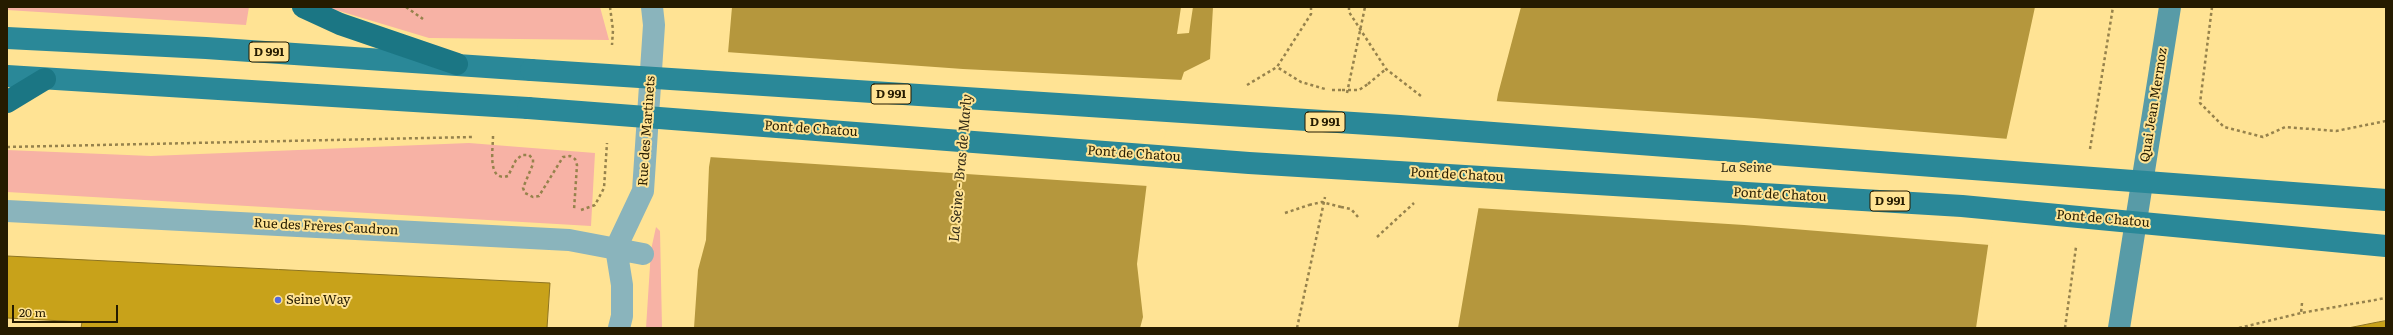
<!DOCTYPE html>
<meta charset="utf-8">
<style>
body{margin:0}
#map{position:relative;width:2393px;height:335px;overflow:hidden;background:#ffe394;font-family:Literata,serif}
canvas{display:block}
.frame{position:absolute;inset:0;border:8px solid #251b00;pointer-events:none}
.scale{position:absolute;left:12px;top:305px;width:106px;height:18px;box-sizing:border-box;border:2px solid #251b00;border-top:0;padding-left:5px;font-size:12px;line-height:14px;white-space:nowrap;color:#251b00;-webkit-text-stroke:3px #ffe394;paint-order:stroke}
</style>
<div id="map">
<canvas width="2393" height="335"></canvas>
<div class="frame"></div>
<div class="scale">20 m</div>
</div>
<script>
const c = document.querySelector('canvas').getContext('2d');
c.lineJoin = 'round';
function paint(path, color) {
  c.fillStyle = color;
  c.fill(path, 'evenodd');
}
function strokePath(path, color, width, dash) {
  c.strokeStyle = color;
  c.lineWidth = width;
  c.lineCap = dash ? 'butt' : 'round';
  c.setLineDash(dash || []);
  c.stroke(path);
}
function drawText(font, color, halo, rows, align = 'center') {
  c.font = font + ' Literata,serif';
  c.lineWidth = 4;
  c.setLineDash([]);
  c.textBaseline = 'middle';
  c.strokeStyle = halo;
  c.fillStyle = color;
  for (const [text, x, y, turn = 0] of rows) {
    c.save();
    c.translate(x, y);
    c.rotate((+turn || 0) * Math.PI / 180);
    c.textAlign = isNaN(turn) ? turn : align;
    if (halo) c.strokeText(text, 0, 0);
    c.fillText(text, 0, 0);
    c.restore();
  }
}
paint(new Path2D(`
 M7,7H249L246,25L7,10Z
 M326,7H600L609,40L429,38Z
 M469,143L595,153L591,226L7,192V150L151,156Z
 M656,227L660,231L662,328H646L651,250Z`), '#f7b2a5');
paint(new Path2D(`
 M732,7H1213L1210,59L1184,72L1147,182L1137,264L1143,317L1140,328H694L698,270L706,240L709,167L728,53Z
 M1521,7H2035L1998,178L1976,328H1458L1498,94Z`), '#b5973d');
paint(new Path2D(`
 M1181,7H1193L1189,33L1177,34Z
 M726,52L963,69L1183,80L1148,186L709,157Z
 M1495,101L1754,118L2009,139L1990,245L1744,225L1476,208Z`), '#ffe394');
const building = new Path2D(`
 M7,256L550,283L547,328H81L82,322L7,318Z
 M2386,321V328H2348L2378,322Z`);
paint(building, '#c8a21a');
strokePath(building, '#8e7421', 1);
strokePath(new Path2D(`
 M406,7L423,19
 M610,7L613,30L612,45
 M1311,7V14L1277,67L1301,82L1325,89
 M2212,7L2200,103L2224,127L2263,137L2285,127L2336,131L2386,121
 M1368,84L1386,69
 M1332,90H1342
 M1347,93L1365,7
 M493,136C493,150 487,182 508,176L516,160L522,155H529L533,159V164L523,188L525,193L533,197L539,196L563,157L570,156L575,159L577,165L574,210
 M7,147L472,137
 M2090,149L2113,7
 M1341,207L1351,209L1358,217
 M581,210L595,205L604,188L607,143
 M1285,213L1309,205
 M2302,303L2301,313L2386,298
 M1297,328L1325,197
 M2065,328L2076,247
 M2239,328L2301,313`), '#96824c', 2.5, [3, 3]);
strokePath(new Path2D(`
 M7,211L569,240L643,254
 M619,328L622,316V285L616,248L643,191L654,25L652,7`), '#8ab4bc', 22);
strokePath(new Path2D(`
 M2119,328L2170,7`), '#589ba7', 22);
strokePath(new Path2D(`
 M7,38L206,48L531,70
 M7,76L528,108`), '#2a8898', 22);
strokePath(new Path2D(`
 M303,7L340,24L457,64
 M7,102L45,79`), '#1b7684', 22);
strokePath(new Path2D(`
 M1349,7V12L1386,69L1421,96
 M1247,85L1277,67
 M1342,90H1359L1368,84
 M1309,205L1322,202L1341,207
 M1377,237L1414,203`), '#96824c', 2.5, [3, 3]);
strokePath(new Path2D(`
 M531,70L1400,126L2386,200
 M528,108L1249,163L1962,206L2386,246`), '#2a8898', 22);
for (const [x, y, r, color] of [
 [278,300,4,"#536ae0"]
]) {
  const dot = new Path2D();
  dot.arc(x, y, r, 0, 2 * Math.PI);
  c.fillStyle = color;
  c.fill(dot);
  strokePath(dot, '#ffe394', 1.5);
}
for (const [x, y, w] of [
 [269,52,40],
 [891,94,40],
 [1325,122,40],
 [1890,201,40]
]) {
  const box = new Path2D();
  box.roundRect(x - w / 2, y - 10, w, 20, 3);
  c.fillStyle = '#ffe394';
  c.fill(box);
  strokePath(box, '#251b00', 1);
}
drawText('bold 12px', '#251b00', null, [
 ["D 991",269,52],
 ["D 991",891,94],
 ["D 991",1325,122],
 ["D 991",1890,201]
]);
drawText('13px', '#251b00', '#ffe394', [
 ["Quai Jean Mermoz",2154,105,-81],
 ["Pont de Chatou",811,129,4],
 ["Rue des Martinets",647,131,-86],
 ["Pont de Chatou",1134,154,4],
 ["Pont de Chatou",1457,175,3],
 ["Pont de Chatou",1780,195,3],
 ["Pont de Chatou",2103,219,5],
 ["Rue des Frères Caudron",326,227,3]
]);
drawText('13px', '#251b00', '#ffe394', [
 ["Seine Way",286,300]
], 'left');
drawText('italic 14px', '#312a16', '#ffe394', [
 ["La Seine - Bras de Marly",961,168,-85],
 ["La Seine",1746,168]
]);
</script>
